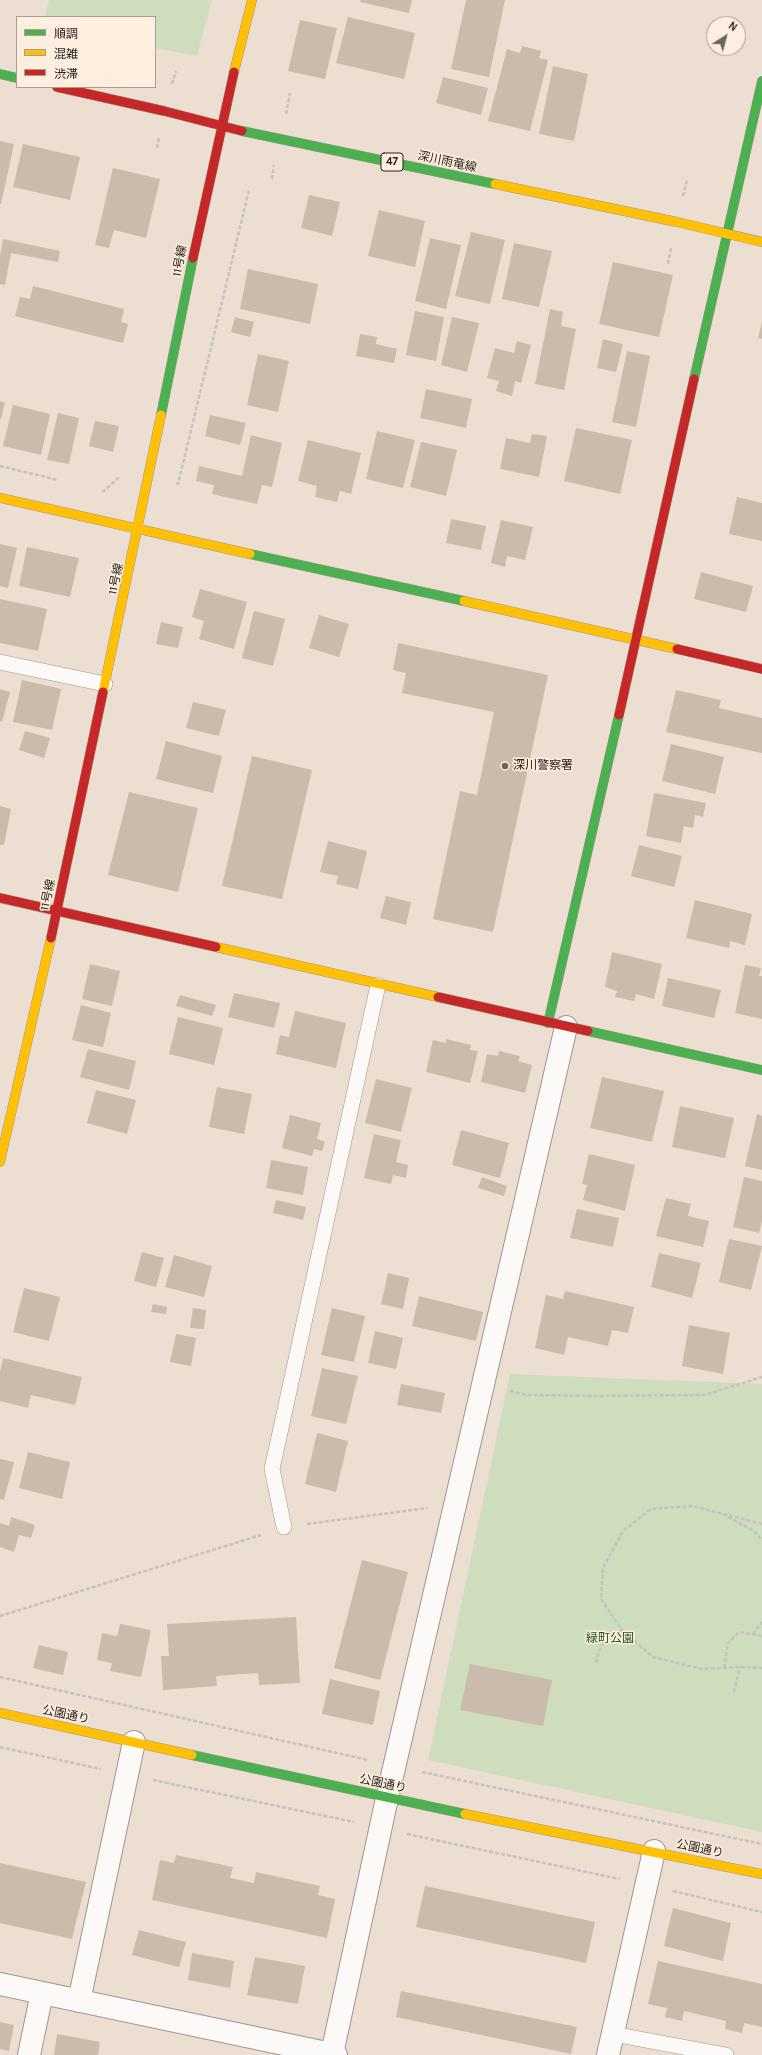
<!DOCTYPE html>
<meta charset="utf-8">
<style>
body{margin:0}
#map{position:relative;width:762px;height:2055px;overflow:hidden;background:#ecdfd2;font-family:Karla,"Noto Sans JP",sans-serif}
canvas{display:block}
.legend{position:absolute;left:16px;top:16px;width:140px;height:72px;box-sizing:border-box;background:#fdefe0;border:1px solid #a89d90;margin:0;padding:5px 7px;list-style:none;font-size:12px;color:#292118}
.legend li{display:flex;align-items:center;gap:8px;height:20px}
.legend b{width:20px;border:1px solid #a89d90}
.north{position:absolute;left:706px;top:16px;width:40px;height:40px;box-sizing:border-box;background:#fdefe0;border:1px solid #a89d90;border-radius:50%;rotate:36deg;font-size:11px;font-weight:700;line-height:16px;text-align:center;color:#292118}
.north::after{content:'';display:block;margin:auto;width:14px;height:18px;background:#6d6459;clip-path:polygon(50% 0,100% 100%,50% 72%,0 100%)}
</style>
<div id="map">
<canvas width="762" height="2055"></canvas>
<ul class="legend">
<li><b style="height:5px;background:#4caf50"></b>順調</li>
<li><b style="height:5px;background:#ffc107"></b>混雑</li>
<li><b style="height:5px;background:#c62828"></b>渋滞</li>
</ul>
<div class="north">N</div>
</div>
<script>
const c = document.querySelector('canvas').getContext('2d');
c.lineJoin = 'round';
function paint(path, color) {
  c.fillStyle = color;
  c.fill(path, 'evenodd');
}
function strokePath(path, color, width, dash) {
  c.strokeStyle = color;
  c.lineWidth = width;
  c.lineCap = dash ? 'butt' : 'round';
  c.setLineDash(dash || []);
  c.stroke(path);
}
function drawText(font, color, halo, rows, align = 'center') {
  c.font = font + ' Karla,"Noto Sans JP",sans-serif';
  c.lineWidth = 3;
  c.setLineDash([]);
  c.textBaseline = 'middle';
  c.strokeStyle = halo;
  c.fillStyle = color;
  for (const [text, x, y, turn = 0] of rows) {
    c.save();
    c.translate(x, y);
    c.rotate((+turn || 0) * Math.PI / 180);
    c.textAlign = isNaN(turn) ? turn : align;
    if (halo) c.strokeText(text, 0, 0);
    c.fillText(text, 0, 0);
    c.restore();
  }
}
paint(new Path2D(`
 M49,0H212L197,56L155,48V17H45Z
 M510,1374L762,1384V1832L428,1760Z`), '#ceddbe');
paint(new Path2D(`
 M361,0H412L409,13L360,2Z
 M466,0H505L489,77L451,69Z
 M348,17L415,33L404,79L336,63Z
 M300,20L337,28L325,79L288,71Z
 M522,46L541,51L539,58L548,60L530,131L488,121L507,49L520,53Z
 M553,66L588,74L574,141L539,134Z
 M443,77L488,88L481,115L436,103Z
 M0,141L14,144L1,204H0Z
 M23,144L80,157L70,200L13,187Z
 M113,168L160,179L146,238L114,230L109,248L95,245Z
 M309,195L340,202L332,236L301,228Z
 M379,210L425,221L415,267L368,256Z
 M471,232L505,240L490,304L455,296Z
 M430,238L461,245L446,309L415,301Z
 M3,239L60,251L58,262L11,253L5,285L0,284V255Z
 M514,243L552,251L539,307L502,299Z
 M613,262L673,275L659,337L599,324Z
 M248,269L318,284L310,324L240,309Z
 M33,286L124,309L121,322L128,324L123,343L15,316L20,297L30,299Z
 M550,309L563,312L561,326L576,329L564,390L535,384Z
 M415,311L444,317L436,361L406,355Z
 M235,317L254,322L250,337L231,332Z
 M452,317L479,323L467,372L441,365Z
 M762,322V339L758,338Z
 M360,334L377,337L376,344L397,349L394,363L356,356Z
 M603,339L623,344L616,372L597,368Z
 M517,341L531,345L521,383L515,381L512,396L496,391L499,381L487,378L495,348L514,353Z
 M627,351L650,356L636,427L612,422Z
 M258,354L289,361L278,412L247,405Z
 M426,389L472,399L466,428L420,418Z
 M0,401L5,402L1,419H0Z
 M13,405L50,414L41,455L3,446Z
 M58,413L79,418L69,464L47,460Z
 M210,415L246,423L240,445L205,436Z
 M95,421L119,426L113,452L89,446Z
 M576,428L632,440L620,494L564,481Z
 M377,431L415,440L403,488L366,479Z
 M532,434L547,436L539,477L500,469L506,438L530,443Z
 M251,435L282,443L272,487L262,485L257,504L212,494L214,485L196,481L199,466L242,476Z
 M308,440L361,453L351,494L340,491L337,502L315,497L317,486L298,481Z
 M421,442L457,450L446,496L410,487Z
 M737,497L762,503V541L729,534Z
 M451,519L486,526L481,550L446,543Z
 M501,520L533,527L525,560L507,556L505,567L491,563Z
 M0,544L17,548L8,588L0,586Z
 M27,547L79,558L70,597L19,586Z
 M701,572L753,586L746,612L694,599Z
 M200,589L247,602L234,649L199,639L204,621L192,617Z
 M0,599L47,609L38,651L0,643Z
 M254,611L285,619L273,666L242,658Z
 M319,615L349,624L339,657L309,648Z
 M161,622L183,627L178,648L156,644Z
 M398,643L548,675L493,932L433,919L460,791L477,795L494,712L402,693L406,673L393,670Z
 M22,680L61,689L52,730L13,722Z
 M0,689L10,692L2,722L0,721Z
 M676,690L721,700L719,708L762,718V753L666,732Z
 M193,702L226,710L219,736L186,728Z
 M25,731L50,738L44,758L19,750Z
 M166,741L222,756L213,793L156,779Z
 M671,744L724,757L715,794L662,781Z
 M252,756L312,770L282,899L222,886Z
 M129,792L198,808L178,892L108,875Z
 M654,793L706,803L703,817L695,815L693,828L684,826L681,843L646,836Z
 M0,806L11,809L4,845H0Z
 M328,841L367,851L358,889L336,884L338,876L320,872Z
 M639,845L682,856L674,887L631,876Z
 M386,896L411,902L406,925L380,918Z
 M695,900L752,914L745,945L730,941L729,948L686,938Z
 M612,952L662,964L654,999L636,994L634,1001L615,997L617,991L605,987Z
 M90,964L120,971L112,1006L82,999Z
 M745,965L761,968L759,976H762V1019L735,1013Z
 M668,978L721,990L714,1018L662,1006Z
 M234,993L280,1003L274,1028L228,1017Z
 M180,995L216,1005L212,1016L176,1006Z
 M81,1005L111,1013L103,1047L72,1040Z
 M295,1011L346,1023L336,1068L276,1054L280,1035L289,1037Z
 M178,1017L223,1028L214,1065L169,1054Z
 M446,1039L471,1045L470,1050L478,1051L470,1083L426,1072L433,1040L446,1043Z
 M88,1049L136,1061L129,1090L80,1077Z
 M499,1051L520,1056L518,1061L532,1065L525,1093L481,1082L487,1054L498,1056Z
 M602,1077L664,1091L652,1142L590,1128Z
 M376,1079L412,1088L401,1132L365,1123Z
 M217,1087L252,1094L244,1134L209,1127Z
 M96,1090L136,1100L127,1134L87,1123Z
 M680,1106L734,1118L725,1158L672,1147Z
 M757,1114L762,1116V1170L745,1166Z
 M290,1115L321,1123L317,1139L325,1142L322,1151L314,1149L312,1156L282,1148Z
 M461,1130L509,1143L500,1178L452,1165Z
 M374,1134L401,1140L396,1162L408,1165L406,1178L393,1175L391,1184L364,1178Z
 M589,1154L635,1165L625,1211L583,1200L587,1185L582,1184Z
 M271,1160L308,1167L303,1195L266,1188Z
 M482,1177L507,1186L504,1196L478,1188Z
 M744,1177L762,1181V1221L759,1233L733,1227Z
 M666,1198L691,1204L688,1216L709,1221L703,1247L656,1236Z
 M276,1200L306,1207L303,1220L273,1213Z
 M577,1209L619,1218L613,1247L570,1238Z
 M729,1239L762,1246L751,1290L719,1282Z
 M142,1252L164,1258L156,1287L134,1281Z
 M659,1253L701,1263L692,1298L651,1287Z
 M174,1255L212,1266L204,1297L165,1287Z
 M388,1273L409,1278L403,1309L381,1304Z
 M24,1288L60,1297L49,1341L13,1332Z
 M565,1291L634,1307L628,1333L612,1330L608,1346L568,1337L564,1355L535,1348L546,1295L563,1299Z
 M419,1296L483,1312L476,1341L412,1326Z
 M153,1304L167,1307L166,1314L151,1312Z
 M193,1308L206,1310L204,1329L190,1328Z
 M332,1308L365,1316L354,1362L321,1355Z
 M689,1325L730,1333L723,1374L682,1366Z
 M375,1331L403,1338L396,1369L368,1363Z
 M176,1334L196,1338L191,1366L170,1362Z
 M3,1358L82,1377L75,1405L31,1395L28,1408L0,1401V1372Z
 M322,1368L358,1376L346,1424L311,1416Z
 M401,1384L445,1393L441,1413L397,1405Z
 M317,1433L348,1441L336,1492L305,1484Z
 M28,1452L70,1462L62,1499L19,1488Z
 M0,1459L14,1462L4,1500L0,1499Z
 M11,1517L35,1525L31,1538L19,1535L14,1552L0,1547V1523L9,1526Z
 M362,1560L408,1572L380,1680L334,1668Z
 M296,1617L300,1683L259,1685L258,1673L216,1676L217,1686L163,1690L161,1656H169L167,1624Z
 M120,1624L151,1630L141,1677L110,1671L112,1663L97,1660L102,1633L117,1636Z
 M39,1645L68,1652L63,1675L33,1668Z
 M470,1664L552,1680L543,1726L460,1710Z
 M330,1679L380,1691L373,1725L322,1714Z
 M176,1855L233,1867L230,1878L254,1883L256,1872L320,1886L318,1895L335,1899L327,1938L152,1900L160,1860L174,1863Z
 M0,1863L86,1882L72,1939L0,1923Z
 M425,1886L595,1922L586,1963L416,1927Z
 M673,1908L731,1923L723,1961L664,1946Z
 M139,1930L186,1942L179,1967L132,1955Z
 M192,1953L234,1961L230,1988L188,1980Z
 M255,1957L305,1966L298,2004L247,1995Z
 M658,1961L762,1984V2027L744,2023L742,2033L725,2029L726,2021L684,2011L682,2021L665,2017L667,2008L648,2004Z
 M401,1991L577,2027L571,2054L396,2017Z
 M0,2022L14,2025L9,2051L0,2049Z
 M57,2034L100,2042L98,2055H54Z`), '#cbbbaa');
const lane = new Path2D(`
 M0,662L105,684
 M284,1527L272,1469L378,985
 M613,2034L726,2055`);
const street = new Path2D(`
 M0,1984L336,2055
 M79,2001L134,1742
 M332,2054L387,1798L566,1027
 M29,2055L42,1993
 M608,2055L654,1851`);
const fast = new Path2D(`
 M0,74L17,78
 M242,131L495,184
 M694,379L762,81
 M161,415L193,258
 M250,554L464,601
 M548,1023L619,715
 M588,1031L762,1070
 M192,1755L465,1814`);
const slow = new Path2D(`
 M234,72L252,0
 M495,184L677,222L762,242
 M0,498L250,554
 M464,601L677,649
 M103,692L161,415
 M216,947L438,997
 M0,1162L51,938
 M0,1713L192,1755
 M465,1814L762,1874`);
const jam = new Path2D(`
 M57,87L164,111L242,131
 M193,258L234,72
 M677,649L762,669
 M619,715L694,379
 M0,898L216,947
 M51,938L103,692
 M438,997L588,1031`);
strokePath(lane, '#a0968c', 16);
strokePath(street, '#a0968c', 24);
strokePath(fast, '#a0968c', 10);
strokePath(slow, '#a0968c', 10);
strokePath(jam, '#a0968c', 10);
strokePath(new Path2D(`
 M172,84L176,71
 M286,114L290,93
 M157,148L159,138
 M272,179L274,165
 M683,196L687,181
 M668,264L671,248
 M0,466L58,480
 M176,483L178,484L249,190
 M102,491H104L119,477
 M510,1391L528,1395L591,1396L705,1395L762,1377
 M728,1517L754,1531L762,1540
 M307,1524L427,1508
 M762,1524L692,1506L651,1509L623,1531L603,1568L601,1599L622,1630L653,1657L702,1669L741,1667L762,1668
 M0,1616L261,1535
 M753,1634L762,1622
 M596,1663C600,1645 604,1638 622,1630
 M724,1668L728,1643L739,1632L762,1636
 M0,1677L368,1760
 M734,1692L740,1667
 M0,1747L101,1769
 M422,1772L762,1844
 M153,1780L354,1822
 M407,1834L620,1879
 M673,1891L762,1912`), '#c6c2bd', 2.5, [4, 2]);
strokePath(lane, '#fcfaf8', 15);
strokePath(street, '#fcfaf8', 22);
strokePath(fast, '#4caf50', 9);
strokePath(slow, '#ffc107', 9);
strokePath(jam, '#c62828', 9);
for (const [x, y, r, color] of [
 [505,766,4,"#6d6459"]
]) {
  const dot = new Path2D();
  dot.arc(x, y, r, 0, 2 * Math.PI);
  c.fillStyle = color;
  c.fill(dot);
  strokePath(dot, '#fdefe0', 1.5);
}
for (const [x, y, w] of [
 [392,162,22]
]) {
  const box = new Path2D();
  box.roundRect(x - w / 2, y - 9, w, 18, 3);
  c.fillStyle = '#fdefe0';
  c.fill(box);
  strokePath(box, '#292118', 1);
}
drawText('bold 11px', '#292118', null, [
 ["47",392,162]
]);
drawText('12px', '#292118', '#fdefe0', [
 ["深川雨竜線",447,162,12],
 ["11号線",180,261,-79],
 ["11号線",116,579,-78],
 ["11号線",48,895,-78],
 ["公園通り",66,1715,12],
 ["公園通り",383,1784,12],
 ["公園通り",700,1849,12]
]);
drawText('12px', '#292118', '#fdefe0', [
 ["深川警察署",513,766]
], 'left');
drawText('12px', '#215115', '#fdefe0', [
 ["緑町公園",610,1639]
]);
</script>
